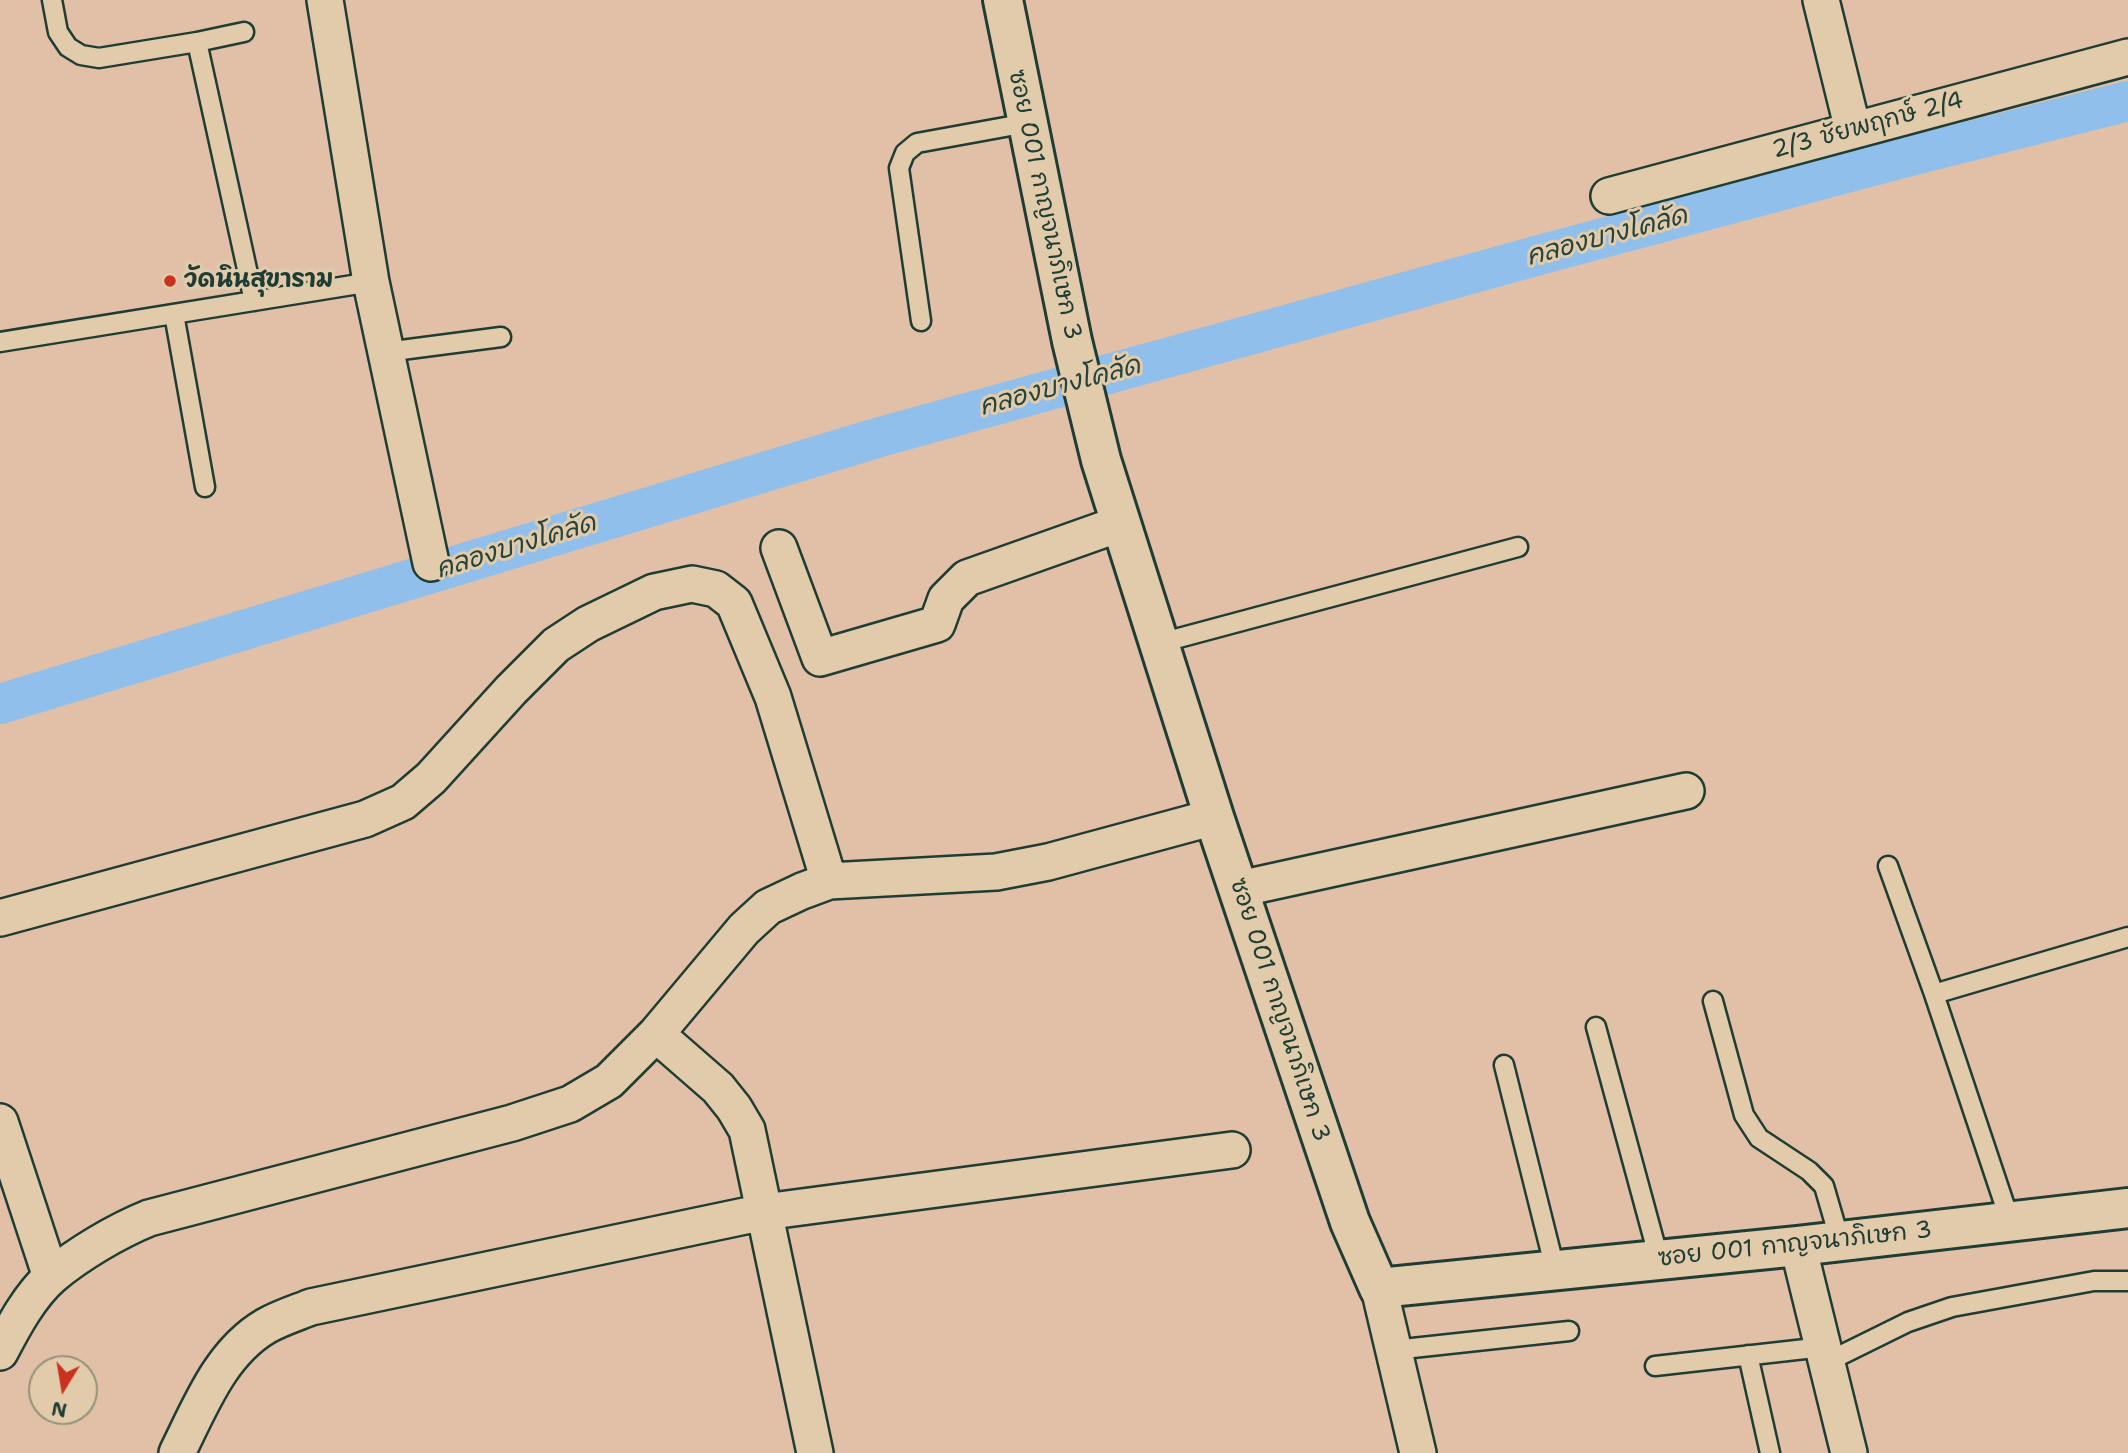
<!DOCTYPE html>
<meta charset="utf-8">
<style>
body{margin:0}
#map{position:relative;width:2128px;height:1453px;overflow:hidden;background:#e1c0a7;font-family:"Shantell Sans",sans-serif}
canvas{display:block}
.north{position:absolute;left:28px;top:1355px;width:70px;height:70px;box-sizing:border-box;background:#e1cbaa;border:2px solid #93927b;border-radius:50%;rotate:191deg;font-size:19px;font-weight:700;line-height:28px;text-align:center;color:#1f3d34}
.north::after{content:'';display:block;margin:auto;width:24px;height:32px;background:#c8321e;clip-path:polygon(50% 0,100% 100%,50% 72%,0 100%)}
</style>
<div id="map">
<canvas width="2128" height="1453"></canvas>
<div class="north">N</div>
</div>
<script>
const c = document.querySelector('canvas').getContext('2d');
c.lineJoin = 'round';
function strokePath(path, color, width, dash) {
  c.strokeStyle = color;
  c.lineWidth = width;
  c.lineCap = dash ? 'butt' : 'round';
  c.setLineDash(dash || []);
  c.stroke(path);
}
function drawText(font, color, halo, rows, align = 'center') {
  c.font = font + ' "Shantell Sans","Playpen Sans Thai",sans-serif';
  c.lineWidth = 6;
  c.setLineDash([]);
  c.textBaseline = 'middle';
  c.strokeStyle = halo;
  c.fillStyle = color;
  for (const [text, x, y, turn = 0] of rows) {
    c.save();
    c.translate(x, y);
    c.rotate((+turn || 0) * Math.PI / 180);
    c.textAlign = isNaN(turn) ? turn : align;
    if (halo) c.strokeText(text, 0, 0);
    c.fillText(text, 0, 0);
    c.restore();
  }
}
strokePath(new Path2D(`
 M0,704L880,437L1543,254L1899,159L2128,101`), '#8fbfea', 40);
const lane = new Path2D(`
 M52,0L58,32L68,47L81,55L99,58L197,42
 M244,32L197,42L254,301
 M174,314L205,487
 M921,321L899,168L905,153L917,143L1027,123
 M0,342L371,282
 M386,352L501,337
 M1160,643L1518,547
 M1888,866L1934,994L2010,1221
 M1934,994L2128,937
 M1713,1001L1744,1115L1759,1138L1809,1171L1824,1186L1840,1241
 M1596,1027L1659,1259
 M1504,1065L1555,1269
 M1394,1350L1569,1331
 M1748,1355L1770,1453
 M1827,1362L1908,1322L1952,1307L2094,1281H2128
 M1655,1366L1823,1347`);
const street = new Path2D(`
 M325,0L371,282L431,563
 M1821,0L1853,130
 M1609,196L2128,57
 M779,548L820,658L937,624L946,599L967,578L1122,523
 M1239,889L1686,791
 M0,918L365,819L403,802L431,778L511,690L556,645L588,624L654,592L692,584L716,589L734,603L773,697L829,881
 M656,1034L718,1088L734,1108L747,1130L815,1453
 M0,1122L51,1277
 M1798,1246L1849,1453
 M1379,1288L1418,1453
 M0,1352C13,1327 30,1295 52,1276C78,1254 117,1231 149,1218L512,1123L570,1104L609,1081L656,1034L744,929L768,907L802,891L829,881L996,872L1048,862L1214,817
 M177,1453C200,1407 220,1353 266,1326C280,1318 296,1313 311,1307L764,1212L1232,1150`);
const secondary = new Path2D(`
 M1003,0L1072,341L1101,460L1214,817L1350,1222L1379,1288L1798,1246L2128,1208`);
strokePath(lane, '#1f3d34', 23);
strokePath(street, '#1f3d34', 40);
strokePath(secondary, '#1f3d34', 44);
strokePath(lane, '#e1cbaa', 18);
strokePath(street, '#e1cbaa', 35);
strokePath(secondary, '#e1cbaa', 38);
for (const [x, y, r, color] of [
 [170,281,7,"#c8321e"]
]) {
  const dot = new Path2D();
  dot.arc(x, y, r, 0, 2 * Math.PI);
  c.fillStyle = color;
  c.fill(dot);
  strokePath(dot, '#e1cbaa', 2.5);
}
drawText('24px', '#1f3d34', '#e1cbaa', [
 ["2/3 ชัยพฤกษ์ 2/4",1868,126,-15],
 ["ซอย 001 กาญจนาภิเษก 3",1044,205,78],
 ["ซอย 001 กาญจนาภิเษก 3",1279,1010,72],
 ["ซอย 001 กาญจนาภิเษก 3",1795,1245,-6]
]);
drawText('bold 24px', '#1f3d34', '#e1cbaa', [
 ["วัดนินสุขาราม",184,281]
], 'left');
drawText('italic 26px', '#25443d', '#e1cbaa', [
 ["คลองบางโคลัด",1607,237,-15],
 ["คลองบางโคลัด",1060,387,-15],
 ["คลองบางโคลัด",516,547,-17]
]);
</script>
